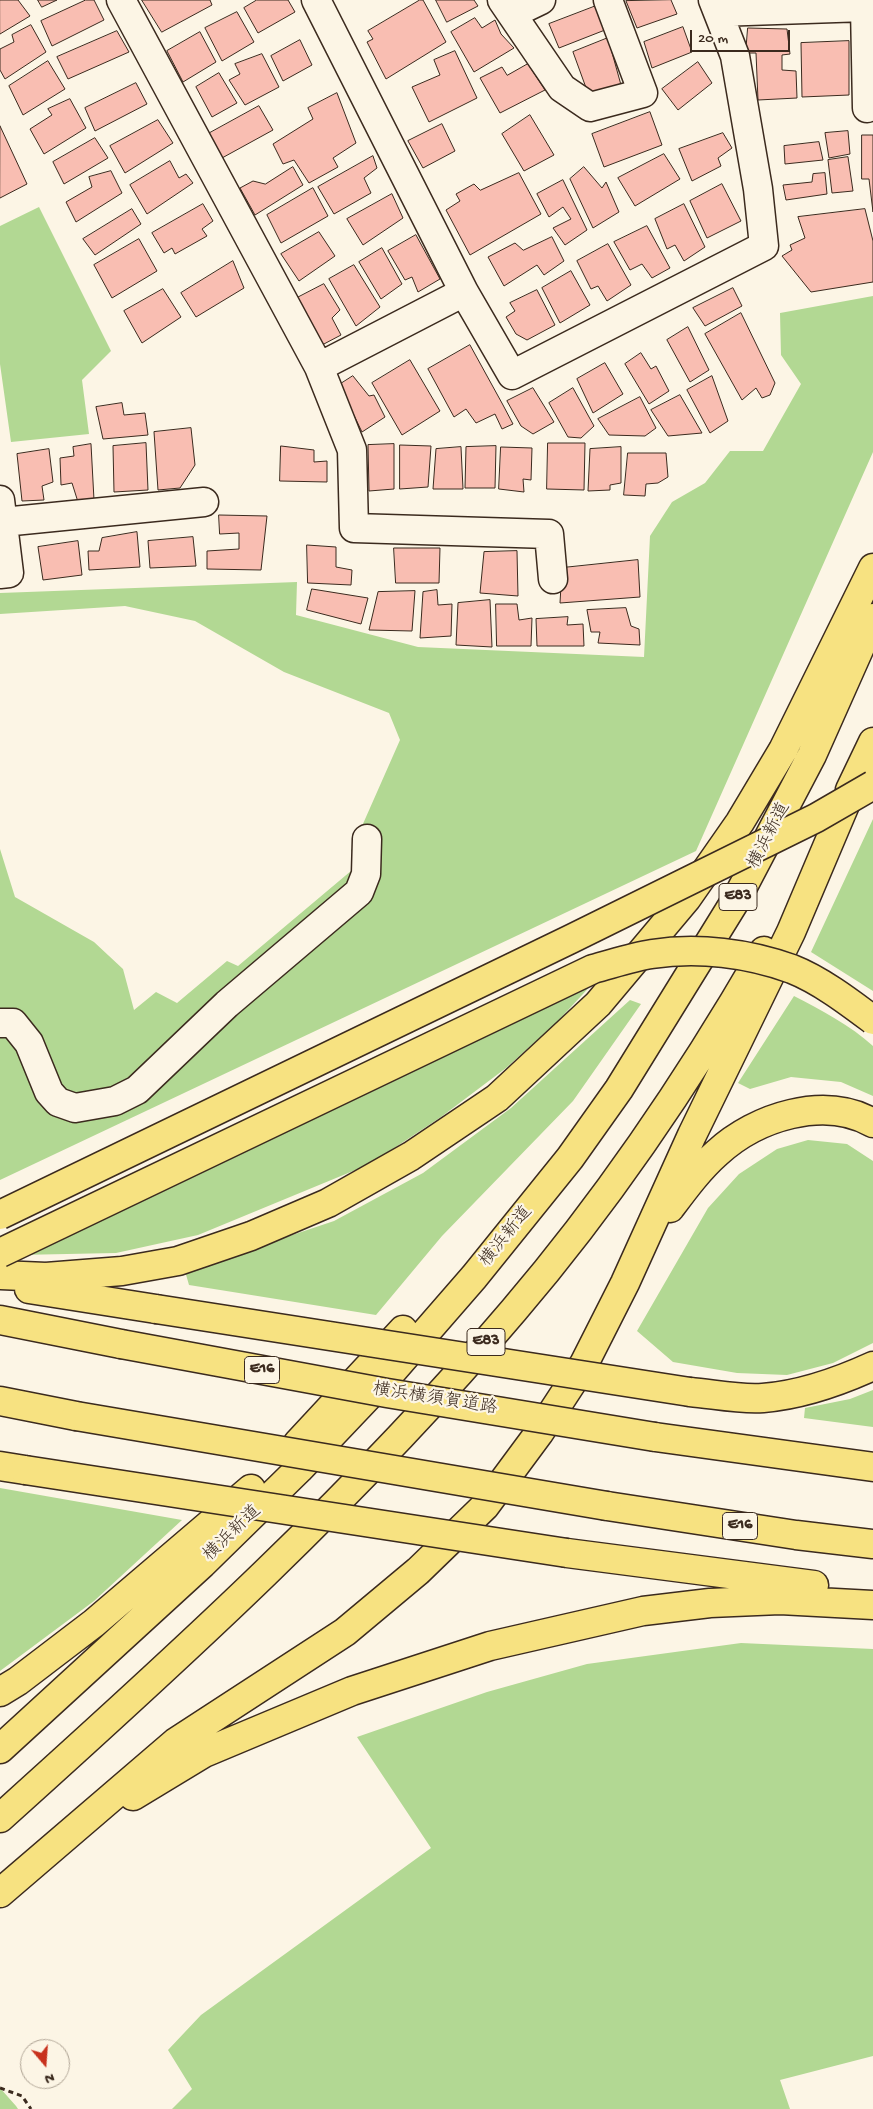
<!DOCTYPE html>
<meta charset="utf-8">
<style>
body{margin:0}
#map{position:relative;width:873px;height:2109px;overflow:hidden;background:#fcf5e5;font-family:"Gochi Hand",sans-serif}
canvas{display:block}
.north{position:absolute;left:20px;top:2039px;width:50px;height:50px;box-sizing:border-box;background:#fcf5e5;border:1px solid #afa495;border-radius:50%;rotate:162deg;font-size:14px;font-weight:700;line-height:20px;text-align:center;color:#3b2a1e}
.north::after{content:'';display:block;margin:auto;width:18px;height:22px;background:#c8321e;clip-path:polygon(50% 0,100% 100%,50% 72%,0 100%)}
.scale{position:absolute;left:690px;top:30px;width:100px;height:22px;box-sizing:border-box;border:2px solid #3b2a1e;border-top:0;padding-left:6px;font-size:15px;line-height:18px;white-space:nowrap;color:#3b2a1e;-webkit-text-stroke:4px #fcf5e5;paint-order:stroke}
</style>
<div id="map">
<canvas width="873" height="2109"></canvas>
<div class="north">N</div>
<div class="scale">20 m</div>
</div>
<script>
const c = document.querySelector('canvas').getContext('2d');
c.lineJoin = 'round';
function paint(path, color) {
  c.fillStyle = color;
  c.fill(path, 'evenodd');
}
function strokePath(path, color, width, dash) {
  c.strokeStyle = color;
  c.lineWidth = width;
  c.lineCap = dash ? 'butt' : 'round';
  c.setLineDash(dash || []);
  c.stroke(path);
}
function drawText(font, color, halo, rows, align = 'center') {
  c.font = font + ' "Gochi Hand","Klee One",sans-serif';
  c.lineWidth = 4.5;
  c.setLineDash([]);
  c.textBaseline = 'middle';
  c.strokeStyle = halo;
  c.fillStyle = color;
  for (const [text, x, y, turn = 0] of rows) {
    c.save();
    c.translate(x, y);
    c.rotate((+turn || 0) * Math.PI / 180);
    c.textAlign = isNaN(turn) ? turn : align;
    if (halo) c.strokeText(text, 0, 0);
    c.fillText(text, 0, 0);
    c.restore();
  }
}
paint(new Path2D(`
 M39,207L111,351L82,380L89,434L11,442L0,364V226Z
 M873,296V452L696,851L0,1180V849L15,897L94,942L123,969L134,1010L156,992L177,1003L227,961L238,966L364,860L351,851L400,740L389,713L284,672L195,621L125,606L0,614V593L297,582L296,615L418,647L644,657L650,536L672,502L705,483L730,451H763L801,384L781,355L780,313Z
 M873,819V991L811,952Z
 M596,980L556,1023L506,1068L441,1117L370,1164L198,1235L116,1253L18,1255Z
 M794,996C821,1010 850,1025 873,1046V1096L841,1082L791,1077L750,1089L738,1083Z
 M630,1000L641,1004L573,1101L442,1236L376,1315L189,1285L185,1271L334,1221L423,1173L511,1108Z
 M808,1140L847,1144L873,1161V1343L833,1363L787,1375L737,1373L673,1362L637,1331L708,1208L739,1174L777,1149Z
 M873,1390V1427L804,1418L805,1408L850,1399Z
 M0,1488L182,1520L94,1601L0,1671Z
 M741,1643L873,1649V2056L780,2080L790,2109H172L192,2089L168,2050L201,2015L431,1848L357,1737L487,1692L587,1664Z
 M0,2088L16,2106L18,2109H0Z`), '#b2d893');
const building = new Path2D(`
 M0,0H18L30,16L0,34Z
 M38,0H57L42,7Z
 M86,0H94L104,20L52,46L41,21Z
 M142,0H210L212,5L162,32Z
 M257,0H288L295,12L258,33L244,8Z
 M420,0H423L446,42L386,79L367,42L373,39L368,31Z
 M436,0H474L478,6L447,22Z
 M671,0L677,14L637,28L626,1Z
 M596,6L605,30L559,48L549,24Z
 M237,12L254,42L222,61L205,28Z
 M475,18L482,28L495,20L501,34L514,48L474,72L451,32Z
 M31,25L46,52L5,79L0,70V49L14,42L12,35Z
 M683,27L692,52L652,68L644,42Z
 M748,28L787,29L790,54L782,55V70L796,71L797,98L758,100L756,53H746Z
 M117,31L129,52L68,79L57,57Z
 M200,32L216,62L183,82L167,51Z
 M608,38L621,85L589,96L573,52Z
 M300,40L312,65L283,81L271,56Z
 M849,41V95L802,97L801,43Z
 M455,51L477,98L429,122L412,87L440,75L434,60Z
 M262,54L279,87L245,105L229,80L240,74L235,64Z
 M48,61L65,89L23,115L9,86Z
 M698,62L712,83L678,110L662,89Z
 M528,64L545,90L500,113L480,78L502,67L507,75Z
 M219,73L237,103L212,117L196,87Z
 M136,83L147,104L95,131L85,108Z
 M337,93L356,143L333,158L338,167L309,183L294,160L283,164L273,144L313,119L308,108Z
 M70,99L86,128L44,154L30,129L52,115L48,109Z
 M259,106L273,130L222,158L208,134Z
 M650,112L662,145L604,167L592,134Z
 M530,115L554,155L524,171L502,134Z
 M158,120L173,143L125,173L110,146Z
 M442,124L455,151L423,168L408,141Z
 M0,126L27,184L0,198Z
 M848,131L850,154L829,158L825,133Z
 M723,133L732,148L718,158L721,166L692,181L679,149Z
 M862,135H873V212L869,179H862Z
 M95,138L108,158L64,184L53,162Z
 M819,142L823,160L785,164L784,146Z
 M664,154L680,179L635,206L618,178Z
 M373,156L377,168L364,178L371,193L334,214L318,187Z
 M848,157L853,191L832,193L828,160Z
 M170,161L179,178L186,174L193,183L147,214L130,185Z
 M293,167L303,185L255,215L240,188L253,181L265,184Z
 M584,167L602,188L606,182L619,212L593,228L570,179Z
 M111,171L122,193L76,222L66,202L92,187L89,177Z
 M519,173L541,214L470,255L446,210L460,201L456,194L474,184L480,190Z
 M825,173L827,194L786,200L783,185L812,182L813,174Z
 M563,180L587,230L565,245L553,228L571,219L563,207L549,217L537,194Z
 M722,184L741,221L707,238L690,201Z
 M313,188L328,216L281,243L267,215Z
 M392,194L403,218L363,245L347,219Z
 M203,204L213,221L202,229L207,236L175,254L172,248L164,253L152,233Z
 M684,204L705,247L684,261L675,245L667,249L655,219Z
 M132,209L141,224L95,255L83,239Z
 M865,209L873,241V282L811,292L782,256L792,250L790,245L805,238L798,217Z
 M647,226L670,268L652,278L642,264L630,270L614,242Z
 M319,232L335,256L299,281L281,254Z
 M416,235L440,279L418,292L412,277L405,280L388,251Z
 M552,237L564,261L544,275L537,265L504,286L488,257L515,243L523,250Z
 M139,239L157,271L112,298L94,265Z
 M608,244L631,285L607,301L598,286L591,289L577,261Z
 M382,248L402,284L381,299L359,262Z
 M233,261L244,288L196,317L181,293Z
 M354,265L380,307L356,326L329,279Z
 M571,271L590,305L560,323L542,288Z
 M324,284L340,310L332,318L341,335L322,345L297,298Z
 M733,288L742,306L705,326L693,308Z
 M163,289L181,317L142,343L124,311Z
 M537,290L555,325L527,340L516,334L506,317L515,311L510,303Z
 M741,313L775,383L770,395L762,398L756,388L742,400L705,334Z
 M688,327L709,370L690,382L667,340Z
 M470,345L503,405L513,424L502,429L495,414L476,423L466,409L454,417L428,369Z
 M641,353L651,369L656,366L669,391L649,404L625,364Z
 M410,360L440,411L402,435L372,383Z
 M605,363L623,394L593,413L577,379Z
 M353,376L369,396L374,395L385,417L362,432L339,385Z
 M712,376L728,421L710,433L687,390Z
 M533,388L554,422L533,434L521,426L507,401Z
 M573,388L594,426L581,438L568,437L549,403Z
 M680,395L702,433L668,436L651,410Z
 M640,397L656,428L645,436L609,435L598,419Z
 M122,403L124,415L145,413L148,435L103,439L96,407Z
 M191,428L195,465L180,488L158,490L154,432Z
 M146,443L148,490L114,492L113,446Z
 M548,443H585L584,490L547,489Z
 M91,444L94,500L78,502L72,483L61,485L60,458L74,456L73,447Z
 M394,444V489L369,491L368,445Z
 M400,445L431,446L428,487L400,489Z
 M281,446L314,450V462L327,461V482L280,481Z
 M496,446L495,488H465L466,447Z
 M461,447L463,489H433L436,449Z
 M501,447L532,448L531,480L523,479L524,492L499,489Z
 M621,447V483L610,485V490L588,491L590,449Z
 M49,449L53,482L42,486L44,500L22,501L17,454Z
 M628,453H666L668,477L658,483L646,484L645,496L624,495Z
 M219,515L267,516L261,570L207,569V551L239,549V533L220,534Z
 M137,532L140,567L89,570L88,551H99L102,538Z
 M193,537L196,566L150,568L148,541Z
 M78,541L82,575L43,580L38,547Z
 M307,545L336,547V567L352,570L351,585L308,583Z
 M394,548H440L439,583H396Z
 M517,551L518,596L480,593L484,552Z
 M638,560L640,597L560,603L562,568Z
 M312,589L368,598L361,624L307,610Z
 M437,590L438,605L452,604L451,636L420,638L423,592Z
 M415,591L412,631L369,630L378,592Z
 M490,600L492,647L456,645L458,603Z
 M496,604H517L519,620L532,618L531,646H497Z
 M626,608L631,626L639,629L640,645L598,643L600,632H591L587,610Z
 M568,617L567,625L583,624L584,646H537L536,619Z`);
paint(building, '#f9beb2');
strokePath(building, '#3b2a1e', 1);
const minor = new Path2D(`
 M121,0L319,367L464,292
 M316,0L464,292L512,375L764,246L758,189L735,56L713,0
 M502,0L562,88L590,107L643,93L608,0
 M718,12L865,7L867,108
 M512,14L541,0
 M319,367L352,450L354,528L549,534L553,579
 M0,500L9,573L0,574
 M3,522L204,502
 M0,1023H13L29,1043L49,1092L58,1102L75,1108L115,1101L137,1090L227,1004L359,892L366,874L367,839`);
const highway = new Path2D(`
 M850,790L873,742
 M670,1208C685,1188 699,1169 717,1153C756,1117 824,1095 873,1123
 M0,1275L46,1277L122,1271L178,1261L251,1236L328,1203L411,1156L497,1098L598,1004L687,898L740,822L783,750L873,568
 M29,1289L156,1309
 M0,1320L121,1344
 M690,1392C713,1394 741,1400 763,1398C801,1395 838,1382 873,1366
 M0,1401L76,1416
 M655,1437L873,1467
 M298,1443L403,1330
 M0,1466L25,1470
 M607,1506L796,1535L873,1544
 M567,1553L814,1585
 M0,1692L18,1681L94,1623L251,1489
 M0,1749L202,1564L299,1469L394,1369L474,1277L570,1158L619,1089L737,898L812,755L873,618
 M133,1796L204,1753L352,1691L490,1646L643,1611L710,1603L780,1600L873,1605
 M0,1818C179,1657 358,1494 514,1310C609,1199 691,1077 764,951
 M0,1893L176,1742L345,1632L418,1571L485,1506L539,1433L584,1364L625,1283L692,1135L791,932L858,774`);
strokePath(minor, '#3b2a1e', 31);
strokePath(highway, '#3b2a1e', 31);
strokePath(new Path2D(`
 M0,2088L22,2096L31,2109`), '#3b2a1e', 3, [5, 4]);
strokePath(minor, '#fcf5e5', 28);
strokePath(highway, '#f7e281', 28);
const highwayBridge = new Path2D(`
 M0,1215L571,939L816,818L873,785
 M0,1253L593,969C612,964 632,957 652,954C698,947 748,953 792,969C820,980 849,1002 873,1020
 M156,1309L690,1392
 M121,1344L387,1393L655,1437
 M76,1416L607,1506
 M25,1470L567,1553`);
strokePath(highwayBridge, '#3b2a1e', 31, []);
strokePath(highwayBridge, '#f7e281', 28);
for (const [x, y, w] of [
 [738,897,38],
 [486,1342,38],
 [262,1370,35],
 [740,1526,35]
]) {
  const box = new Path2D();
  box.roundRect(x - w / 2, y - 13.5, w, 27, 4);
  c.fillStyle = '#fcf5e5';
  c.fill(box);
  strokePath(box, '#3b2a1e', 1);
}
drawText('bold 16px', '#3b2a1e', null, [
 ["E83",738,897],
 ["E83",486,1342],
 ["E16",262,1370],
 ["E16",740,1526]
]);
drawText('18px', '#3b2a1e', '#fcf5e5', [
 ["横浜新道",770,836,-63],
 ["横浜新道",507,1237,-51],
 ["横浜横須賀道路",435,1400,9],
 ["横浜新道",233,1534,-44]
]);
</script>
